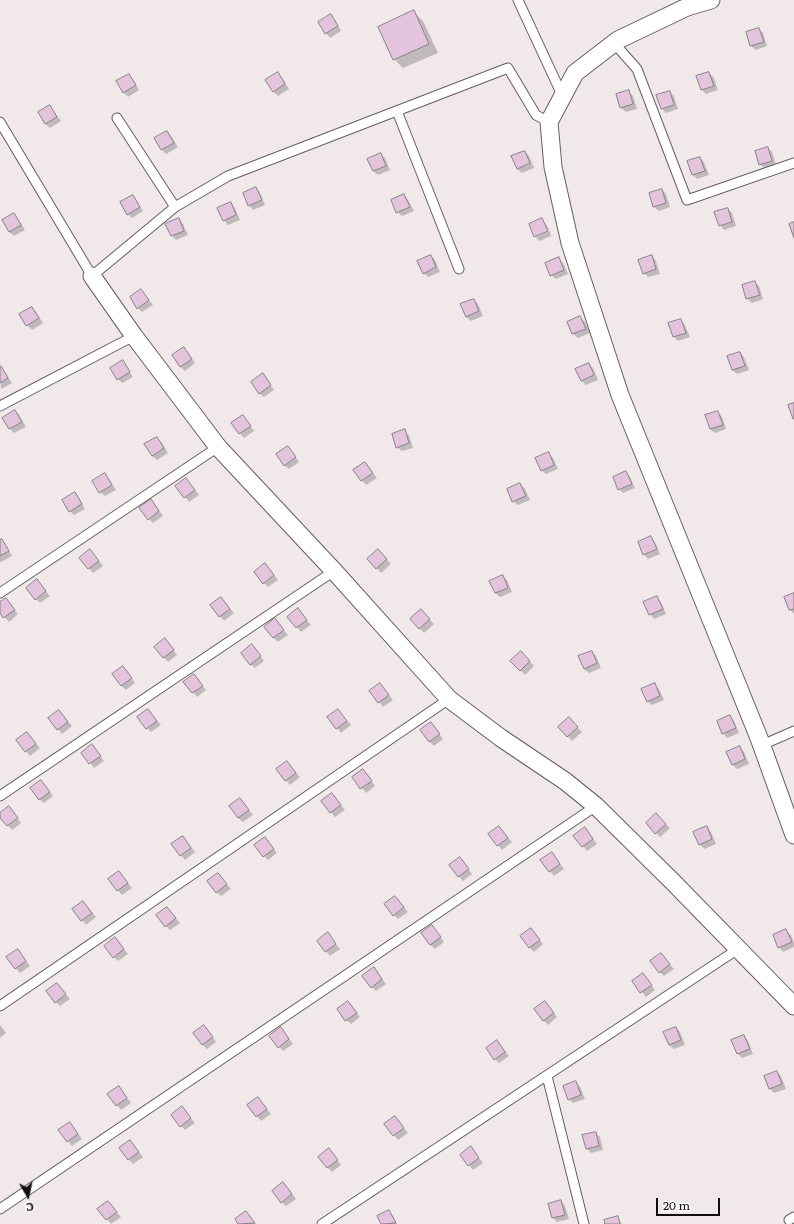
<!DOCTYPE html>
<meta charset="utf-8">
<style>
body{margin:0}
#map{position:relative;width:794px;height:1224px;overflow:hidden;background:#f1e8ea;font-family:Literata,serif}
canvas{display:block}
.north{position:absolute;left:8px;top:1176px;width:40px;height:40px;-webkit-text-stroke:3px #fff;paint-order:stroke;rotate:171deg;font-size:11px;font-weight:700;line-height:16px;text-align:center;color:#110e0f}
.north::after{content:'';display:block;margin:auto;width:14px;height:18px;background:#110e0f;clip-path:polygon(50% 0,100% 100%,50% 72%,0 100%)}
.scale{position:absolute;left:656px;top:1198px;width:64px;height:18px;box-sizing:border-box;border:2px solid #110e0f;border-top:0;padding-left:5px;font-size:12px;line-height:14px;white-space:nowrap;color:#110e0f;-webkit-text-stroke:3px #fff;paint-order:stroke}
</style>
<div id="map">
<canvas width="794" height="1224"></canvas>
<div class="north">С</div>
<div class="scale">20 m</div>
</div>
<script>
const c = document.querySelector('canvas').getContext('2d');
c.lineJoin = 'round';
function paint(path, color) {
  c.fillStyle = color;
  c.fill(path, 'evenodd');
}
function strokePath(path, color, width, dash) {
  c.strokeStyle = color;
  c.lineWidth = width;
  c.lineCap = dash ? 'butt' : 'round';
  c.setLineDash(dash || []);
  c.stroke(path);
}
paint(new Path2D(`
 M414,12L423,21L438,53L403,68L394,59Z
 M331,16L335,20L341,31L330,38L326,33Z
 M759,29L763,33L767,46L756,50L751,46Z
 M709,73L714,78L718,90L706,94L702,90Z
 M278,74L282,78L289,89L278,96L273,91Z
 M129,75L133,79L139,90L128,97L124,93L117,81Z
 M628,91L633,96L637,109L626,112L621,108L617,95Z
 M669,92L674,96L678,109L666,113L662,109Z
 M50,106L61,121L50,128L45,124L39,113Z
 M167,132L171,136L178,147L166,154L162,150L156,139Z
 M768,148L772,152L776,165L765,169L760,164Z
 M524,152L529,156L534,168L522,173L517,169Z
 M380,154L385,158L390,170L378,175L373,171Z
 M700,158L704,162L709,175L697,179L693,175Z
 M256,188L260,193L265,205L253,210L249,205Z
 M662,190L666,194L670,207L659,211L654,207Z
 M404,195L408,200L414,211L402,216L397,212Z
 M133,196L137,201L143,211L132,218L128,214Z
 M231,204L235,208L240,220L228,225L224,220Z
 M728,209L732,213L736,226L724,230L720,225Z
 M14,214L18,219L25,230L14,236L9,232Z
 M178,219L183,224L188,235L176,240L172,236L167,224Z
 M542,220L546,224L549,230L535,235V237V236Z
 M550,231L551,236L539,241L536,237Z
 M431,256L435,260L440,272L428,277L424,273Z
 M652,256L656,261L660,274L648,277L644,273Z
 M558,258L563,263L568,274L556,279L551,275Z
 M755,282L759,286L763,299L752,303L747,298Z
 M141,290L153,305L142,312L138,308Z
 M474,300L478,304L483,316L471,321L466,317Z
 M32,308L36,312L43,323L32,330L27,325L21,314Z
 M580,317L585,322L590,333L578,338L573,334L568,323Z
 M681,320L685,325L690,337L678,341L674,337Z
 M184,348L195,363L185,371L180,366Z
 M740,353L744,357L749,370L737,374L732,370Z
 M122,362L133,377L122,383L118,379Z
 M589,364L593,368L598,380L586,385L581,380Z
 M1,367L5,372L12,383L1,389L0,368Z
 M267,379L274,390L264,397L259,393Z
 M15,411L19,415L26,427L14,433L10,429L4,418Z
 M718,412L722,417L726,429L715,433L710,429Z
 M243,416L254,431L244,438L232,423Z
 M404,431L409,435L413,448L402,451L397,447Z
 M157,438L161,442L168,453L157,460L152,456Z
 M288,447L299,462L289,469L284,465Z
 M548,453L553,458L558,469L546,474L541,470Z
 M365,463L377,478L366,485L354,470Z
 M626,473L630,477L635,488L623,493L619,489Z
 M105,474L109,479L116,490L105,496L100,492Z
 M186,479L199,495L189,502L177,486Z
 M520,484L525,489L530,500L518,505L513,501Z
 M74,493L79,498L85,509L74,515L70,511Z
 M155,505L163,516L153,523L149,519Z
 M651,538L655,542L660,554L648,559L644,554Z
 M2,540L6,545L12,556L1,562L0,561V541Z
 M90,550L103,566L93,573L81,558Z
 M378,550L391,564L381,573L369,559Z
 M269,569L278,580L268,587L264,583Z
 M502,576L507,580L512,592L500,597L495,593Z
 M37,581L50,596L40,603L36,599Z
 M794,594V614L790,610L785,597Z
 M221,598L234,613L224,621L220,616Z
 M657,598L661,602L666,614L654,619L650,614Z
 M0,604H10L18,614L9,622L0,612Z
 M298,610L311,625L301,632L289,617Z
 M421,611L434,624L424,633L411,619Z
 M275,620L288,635L278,642L274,638Z
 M169,644L177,655L168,662L155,647Z
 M256,650L264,661L255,668L250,664Z
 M521,652L534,666L525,675L512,661Z
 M592,652L596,656L601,668L589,673L584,669Z
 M127,672L135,683L126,690L121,685Z
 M194,675L206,690L197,697L184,682Z
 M380,684L393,700L383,707L371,691Z
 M654,684L659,689L664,700L652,705L647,701Z
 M148,710L161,725L151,732L147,728Z
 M338,710L351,725L341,733L337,728Z
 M59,711L72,726L62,734L58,729Z
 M730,717L734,721L739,733L727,738L723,733Z
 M569,719L582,732L572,741L559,727Z
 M431,723L443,739L434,746L429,741Z
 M27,733L40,748L30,756L26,751Z
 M739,748L744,752L749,764L737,769L732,764Z
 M96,750L104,761L94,768L82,753Z
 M287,762L300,777L290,785L286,780Z
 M367,775L375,786L366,793L353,777Z
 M41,781L53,796L44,803L39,799Z
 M332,794L345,810L335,817L331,812Z
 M244,804L253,815L243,822L238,818Z
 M13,812L21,823L12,830L0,816V814Z
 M656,815L670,828L660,837L656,833Z
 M499,827L512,842L502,850L498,845Z
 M707,828L711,832L716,844L704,849L700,844Z
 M589,833L597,844L587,851L575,836Z
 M182,837L195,852L185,860L181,855Z
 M265,838L277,853L268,860L264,856Z
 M556,858L564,869L554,876L542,861Z
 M464,863L472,874L463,881L450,866Z
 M119,872L132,888L122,895L118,890Z
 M218,874L231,889L221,896L217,892Z
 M395,897L408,912L398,919L394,915Z
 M83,902L96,917L86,925L82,920Z
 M167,908L180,923L170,930L166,926Z
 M531,929L543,944L534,952L529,947Z
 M436,931L444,942L435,949L430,945Z
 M786,931L791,935L794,943V947L783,952L779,947Z
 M328,934L340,949L330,956L318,941Z
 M119,943L128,954L118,961L114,957Z
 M661,954L674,969L664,976L660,972Z
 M22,955L30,966L20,973L8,958Z
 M378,973L386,984L376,991L372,987Z
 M647,979L655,990L646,997L633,981Z
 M57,984L70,999L60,1006L56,1002Z
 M348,1002L360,1017L351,1024L346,1020Z
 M549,1006L557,1017L548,1025L543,1020Z
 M0,1025L6,1033L0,1038Z
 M676,1028L680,1032L685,1045L674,1049L669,1045Z
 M208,1030L216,1042L207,1049L202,1044Z
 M285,1033L293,1044L283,1051L279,1047Z
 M744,1036L748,1041L753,1054L742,1058L737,1053Z
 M497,1041L509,1056L499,1063L495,1059Z
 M777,1072L781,1076L786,1089L774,1093L770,1089L765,1076Z
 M576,1082L580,1087L585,1099L573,1103L569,1099Z
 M123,1092L131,1103L121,1110L109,1095Z
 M258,1098L271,1114L261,1121L257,1116Z
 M182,1108L195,1123L185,1130L181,1126Z
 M395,1117L408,1133L398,1140L394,1135Z
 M70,1123L82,1139L72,1146L60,1131Z
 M595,1133L600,1137L603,1150L591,1153L587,1149Z
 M130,1141L143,1157L133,1164L120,1149Z
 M471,1148L483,1163L473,1170L461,1155Z
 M333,1154L341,1165L332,1172L327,1167Z
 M288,1188L296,1199L286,1206L282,1202Z
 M561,1201L565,1206L569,1219L557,1222L553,1218Z
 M108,1202L121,1217L111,1224L98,1209Z
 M389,1211L393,1216L397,1224H382L378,1217Z
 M246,1212L250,1217L256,1224H240L236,1220Z
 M617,1217L622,1224H606Z`), '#0003');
const building = new Path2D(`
 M414,10L429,44L393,60L378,27Z
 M331,14L338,26L325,34L318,22Z
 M759,28L764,42L750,46L746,32Z
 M278,72L285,84L273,92L265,80Z
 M709,72L714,86L701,90L696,76Z
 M129,74L136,85L123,93L116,81Z
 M629,90L633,104L620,108L616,94Z
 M670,91L674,105L661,109L656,95Z
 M50,105L57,117L45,124L38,112Z
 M167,131L174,143L161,150L154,138Z
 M768,147L772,161L759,165L755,151Z
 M525,151L530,163L517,169L511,156Z
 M381,153L386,166L373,171L367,159Z
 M700,157L705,171L692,175L687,161Z
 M256,187L262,200L248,206L243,193Z
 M662,189L666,203L653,207L649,193Z
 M404,194L410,207L396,213L391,200Z
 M133,195L140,207L127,215L120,202Z
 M231,202L236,215L223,221L217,208Z
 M728,208L732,222L719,226L714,212Z
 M14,213L21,225L9,232L2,220Z
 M179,218L184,231L171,236L165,224Z
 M542,218L548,231L534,237L529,224Z
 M794,222V238L789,224Z
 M431,255L436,267L423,274L417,261Z
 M652,255L656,269L643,274L638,260Z
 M559,257L564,270L550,276L545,263Z
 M755,281L760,295L746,299L742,285Z
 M141,289L149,300L137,309L130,297Z
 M474,299L479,311L466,317L460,304Z
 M32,307L39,318L26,326L19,314Z
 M580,316L586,329L572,334L567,322Z
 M681,319L686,333L673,337L668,323Z
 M184,347L192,359L180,367L172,355Z
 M740,352L745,366L732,370L727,356Z
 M123,360L130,372L117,380L110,368Z
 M589,363L594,375L581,381L575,369Z
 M1,366L8,378L0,383V367Z
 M263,373L271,385L259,394L251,382Z
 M794,403V419H793L788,405Z
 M15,410L22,422L9,429L2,418Z
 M718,411L723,425L710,429L705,415Z
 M243,415L251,426L239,434L231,423Z
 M405,429L409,443L396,448L392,434Z
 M157,437L164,448L152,456L144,444Z
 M288,446L296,457L284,466L276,454Z
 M549,452L554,465L541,471L535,458Z
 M365,462L373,473L361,481L353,470Z
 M626,471L632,484L618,490L613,477Z
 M105,473L112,485L99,493L92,481Z
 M186,478L195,490L184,498L175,486Z
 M520,483L526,496L512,502L507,489Z
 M75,492L82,504L69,512L62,500Z
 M151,499L159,511L148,520L139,508Z
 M651,536L657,549L643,555L638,542Z
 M2,539L9,551L0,556V540Z
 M90,549L99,561L88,569L79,558Z
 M378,549L387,559L376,569L367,559Z
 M265,563L274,575L263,584L254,572Z
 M503,575L508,588L495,593L489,581Z
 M37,579L46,591L35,600L26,588Z
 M794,593V609L789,610L784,597Z
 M657,596L663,609L649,615L643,602Z
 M221,597L230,609L219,617L210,605Z
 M6,598L15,610L3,618L0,613V602Z
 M298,608L307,620L296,628L287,617Z
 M421,609L430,619L419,629L410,619Z
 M275,618L284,630L273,638L264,627Z
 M165,638L174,650L163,658L154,647Z
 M252,644L261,656L250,665L241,653Z
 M521,651L530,661L520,671L510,661Z
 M592,651L597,663L584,669L578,656Z
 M123,666L132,678L121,686L112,674Z
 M194,674L203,686L192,693L183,682Z
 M380,683L389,695L378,703L369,691Z
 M655,683L660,696L647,702L641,689Z
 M148,709L157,721L146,729L137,717Z
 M338,709L347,721L336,729L327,717Z
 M59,710L68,722L57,730L48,718Z
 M730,715L736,728L722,734L717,721Z
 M569,717L578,727L567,737L558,727Z
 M431,722L440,734L429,742L420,730Z
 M27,732L36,744L25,752L16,740Z
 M92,744L101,756L89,764L81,753Z
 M740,746L745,759L732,765L726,752Z
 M287,761L296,773L285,781L276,769Z
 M363,769L372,781L360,789L352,777Z
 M41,780L50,792L39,800L30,788Z
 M332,793L341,805L330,813L321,801Z
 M240,798L249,810L238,818L229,806Z
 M9,806L18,818L7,826L0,818V813Z
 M656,813L666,824L655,834L646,823Z
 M499,826L508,838L497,846L488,834Z
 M707,826L712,839L699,845L693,832Z
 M585,827L593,839L582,847L573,836Z
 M183,836L191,848L180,856L171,844Z
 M265,837L274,849L263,857L254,845Z
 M552,852L560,864L549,872L540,860Z
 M460,857L469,869L458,877L449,865Z
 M119,871L128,883L117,891L108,879Z
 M218,873L227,884L216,893L207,881Z
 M395,896L404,907L393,916L384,904Z
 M83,901L92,913L81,921L72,909Z
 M167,907L176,918L165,927L156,915Z
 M432,925L441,937L430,945L421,933Z
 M531,928L540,940L529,948L520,936Z
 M786,929L792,942L778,948L773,935Z
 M328,932L336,944L325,952L317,941Z
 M115,937L124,949L113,958L104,946Z
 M18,949L26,961L15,969L6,957Z
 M661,953L670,964L659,973L650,961Z
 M374,967L382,979L371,988L362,976Z
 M643,973L652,985L640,993L632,981Z
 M57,983L66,994L55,1003L46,991Z
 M348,1001L357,1013L345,1021L337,1009Z
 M545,1001L554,1013L543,1021L534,1009Z
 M204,1025L213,1037L202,1045L193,1033Z
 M281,1027L289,1039L278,1048L269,1036Z
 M676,1027L681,1040L669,1045L663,1032Z
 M744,1035L750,1049L737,1054L731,1040Z
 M497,1040L505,1052L494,1060L486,1048Z
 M777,1071L782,1084L769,1089L764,1076Z
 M576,1081L581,1095L568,1100L563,1086Z
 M119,1086L127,1098L116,1106L107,1094Z
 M258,1097L267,1109L256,1117L247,1105Z
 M182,1106L191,1118L180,1127L171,1115Z
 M395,1116L404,1128L393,1136L384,1124Z
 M70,1122L78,1134L67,1142L58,1130Z
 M596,1132L599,1146L586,1149L582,1135Z
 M130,1140L139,1152L128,1160L119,1148Z
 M471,1146L479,1158L468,1166L460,1155Z
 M329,1148L338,1160L327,1168L318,1157Z
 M283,1182L292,1194L281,1203L272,1191Z
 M561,1200L565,1215L552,1218L548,1204Z
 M108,1201L117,1212L106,1220L97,1209Z
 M389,1210L396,1223L381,1224L377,1216Z
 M246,1211L255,1223L238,1224L235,1219Z
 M618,1216L620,1224H605L604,1220Z`);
paint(building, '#e3c4dc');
strokePath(building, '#888287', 1);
const service = new Path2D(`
 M518,0L563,97
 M614,43L637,69L687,200L794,163
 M397,111L459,269
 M117,118L175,207
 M0,122L92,276L175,207L228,176L508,68L536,115L549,122
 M0,406L134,336
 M0,593L218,447
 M762,745L794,731
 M0,796L334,571
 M0,1006L449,699
 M547,1076L584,1224
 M0,1209L596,806
 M789,1220L794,1217
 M322,1224L738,949`);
const minor = new Path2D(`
 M711,0L687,7L618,40L575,73L549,122L553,167L570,243L620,395L759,738L794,835
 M92,276L134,336L218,447L334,571L449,699L501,738L565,781L596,806L673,882L794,1006`);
strokePath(service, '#655e5f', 11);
strokePath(minor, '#655e5f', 19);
strokePath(service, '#fff', 9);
strokePath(minor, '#fff', 17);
</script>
